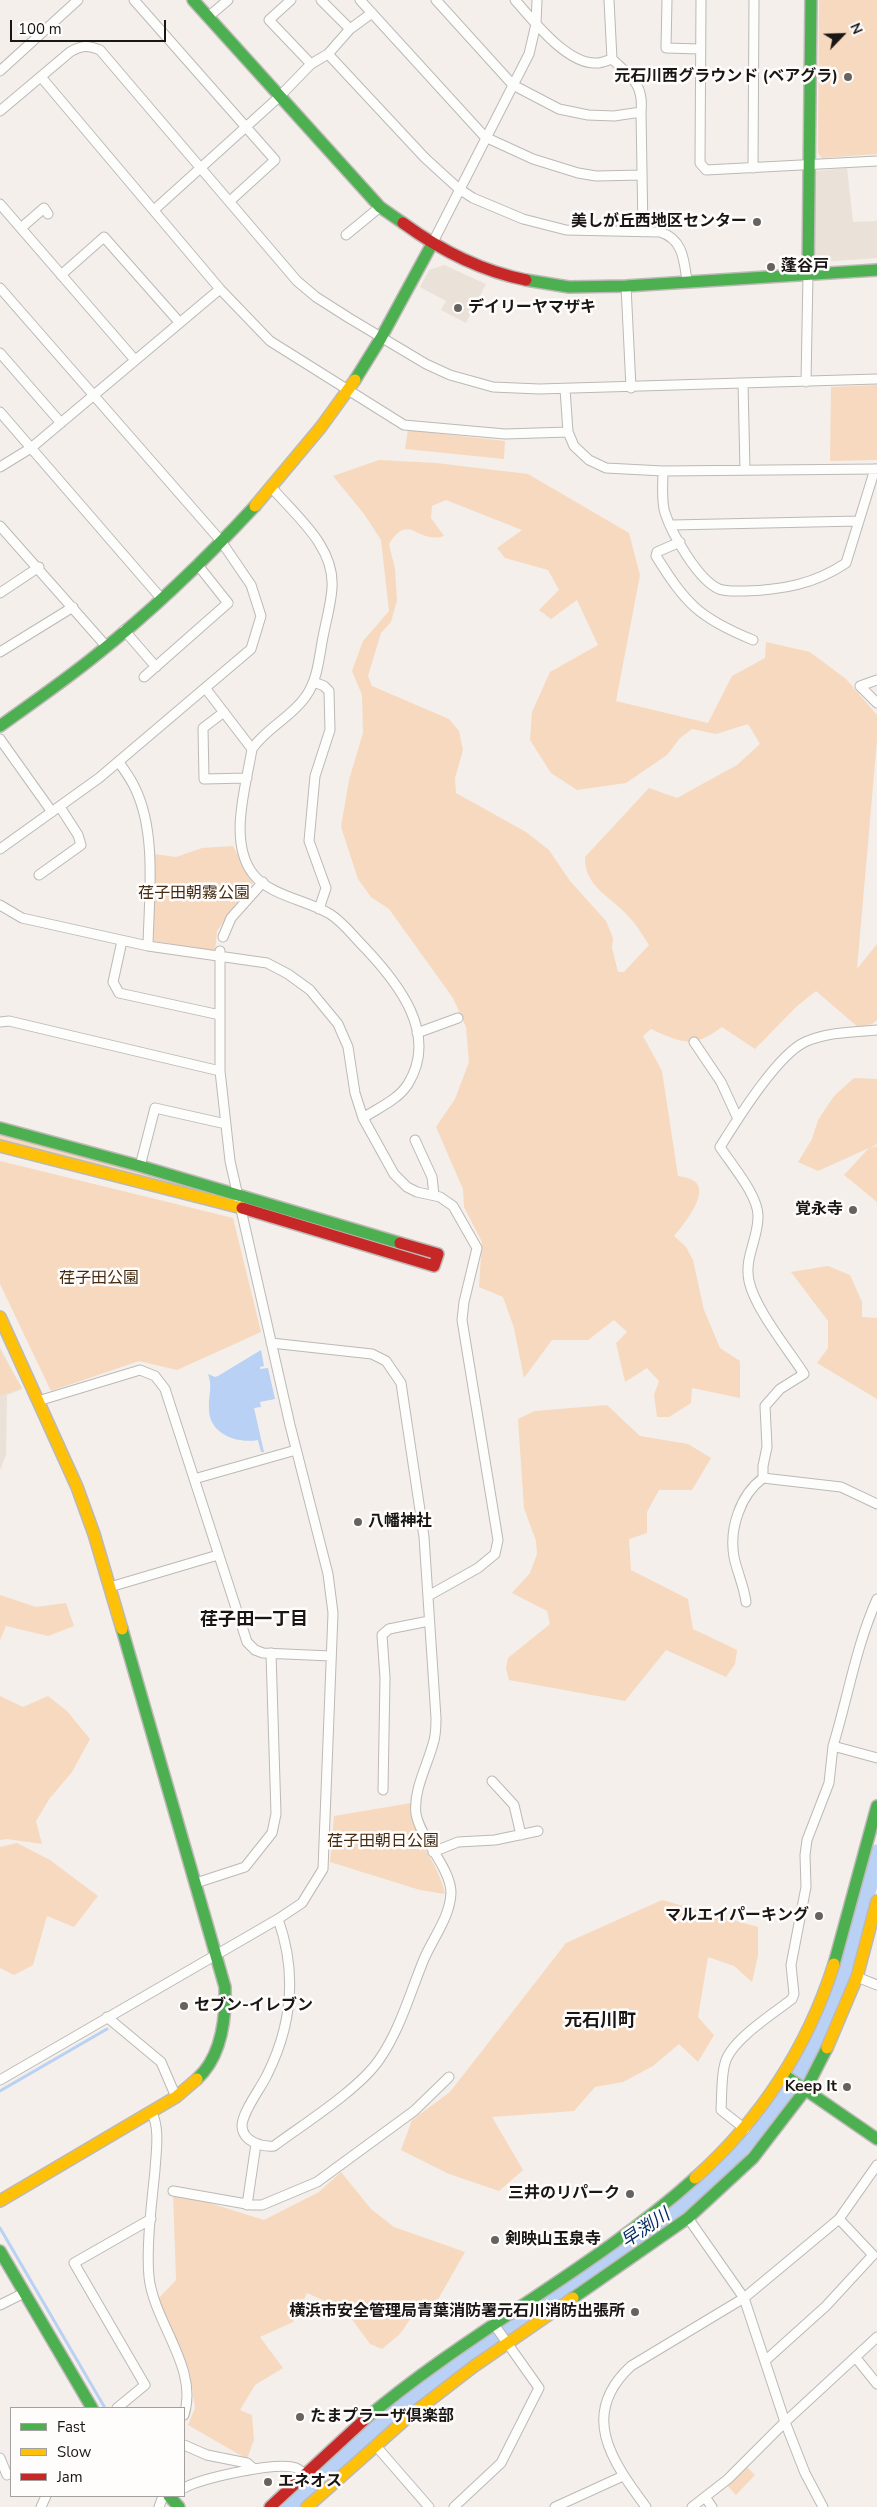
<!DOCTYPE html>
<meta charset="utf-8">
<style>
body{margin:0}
#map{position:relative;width:877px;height:2507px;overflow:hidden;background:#f4efea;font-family:"Nunito Sans",sans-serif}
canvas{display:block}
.legend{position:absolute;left:10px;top:2407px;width:175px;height:90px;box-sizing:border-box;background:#fffdfc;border:1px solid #a3a19f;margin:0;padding:6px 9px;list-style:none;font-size:15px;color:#191614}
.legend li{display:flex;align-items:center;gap:10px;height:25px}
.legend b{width:25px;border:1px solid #a3a19f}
.north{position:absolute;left:817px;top:10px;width:50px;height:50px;-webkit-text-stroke:4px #fffdfc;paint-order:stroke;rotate:66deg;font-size:14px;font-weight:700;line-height:20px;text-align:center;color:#191614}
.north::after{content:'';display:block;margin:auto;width:18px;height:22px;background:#191614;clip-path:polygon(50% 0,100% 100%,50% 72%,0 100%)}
.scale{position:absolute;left:10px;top:20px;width:156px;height:22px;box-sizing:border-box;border:2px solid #191614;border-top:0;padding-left:6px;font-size:15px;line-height:18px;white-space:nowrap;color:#191614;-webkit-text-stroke:4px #fffdfc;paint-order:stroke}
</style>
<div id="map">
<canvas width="877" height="2507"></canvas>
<ul class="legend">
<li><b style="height:6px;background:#4caf50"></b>Fast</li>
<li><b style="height:6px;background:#ffc107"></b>Slow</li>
<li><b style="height:6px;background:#c62828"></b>Jam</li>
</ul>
<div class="north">N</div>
<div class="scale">100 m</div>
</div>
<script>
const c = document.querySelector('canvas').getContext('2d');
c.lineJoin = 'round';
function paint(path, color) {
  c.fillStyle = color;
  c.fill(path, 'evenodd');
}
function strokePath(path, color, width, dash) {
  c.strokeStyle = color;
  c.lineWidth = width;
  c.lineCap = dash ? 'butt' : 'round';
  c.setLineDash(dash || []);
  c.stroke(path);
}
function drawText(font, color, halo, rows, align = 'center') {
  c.font = font + ' "Nunito Sans","Noto Sans JP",sans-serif';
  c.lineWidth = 5;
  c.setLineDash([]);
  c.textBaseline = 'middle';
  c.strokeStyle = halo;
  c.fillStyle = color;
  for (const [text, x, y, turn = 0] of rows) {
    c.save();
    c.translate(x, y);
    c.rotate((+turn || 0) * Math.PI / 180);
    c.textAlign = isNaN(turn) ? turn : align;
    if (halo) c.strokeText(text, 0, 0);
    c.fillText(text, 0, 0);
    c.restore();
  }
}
paint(new Path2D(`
 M847,168L853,222L877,221V258L822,262L815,255L813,222L816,171Z
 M444,265L486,284L466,323L441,310L446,301L420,287L429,270Z
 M0,1347L22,1389L7,1395L6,1455L0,1470Z`), '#eae1d8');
paint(new Path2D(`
 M819,0H877V154L822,158L818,153Z
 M877,385V460L830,461L831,387Z
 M408,430L505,441L504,459L405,449Z
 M379,460L436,463L528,474L629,533L640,575L616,701L708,723L732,676L765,658L766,642L810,652L846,679L877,715V740L857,969L877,944V1020L872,1024L859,1028L816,991L796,1007L755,1049L722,1027C692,1049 682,1043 651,1029L643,1036L662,1071L678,1176C683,1177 690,1178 694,1181C711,1192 682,1227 674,1236L686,1247L693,1260L704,1310L720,1348L740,1361V1398L692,1388L691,1403L669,1417H657L654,1395L659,1381L647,1368L625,1382L616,1343L627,1332L614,1320L588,1340H552L524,1378L514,1328L503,1297L479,1287L482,1242L464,1207L463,1189L436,1127L455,1099L469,1062L466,1027L453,998L389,909L371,897L358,879L341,827L349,780L363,733L362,695L352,671L363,641L389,611L381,540L364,514L333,476ZM446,500L522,530L497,548L505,558L548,570L559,590L539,610L551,619L577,600L598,645L550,672L532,712L530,740L551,773L577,790L626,783L667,755L680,738L692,729L716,734L748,724L760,744L737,765L677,798L649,788L585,857C584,887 612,897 629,917C637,925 643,936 649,945L624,972H618L612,948L613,938L606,921L570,881L549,850L526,832L456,793L455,778L463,750L459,731L449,719L372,686L368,676L381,633L391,622L397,600L395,569L389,544C409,511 418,545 444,536L431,518L432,506Z
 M233,846L253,883L248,887L217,931L215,951L154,941V854L176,857L202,848Z
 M854,1078L877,1079V1144L870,1148L877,1146V1202L844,1175L869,1148L818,1171L798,1162L812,1139L818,1120L834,1096Z
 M0,1134L216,1193L218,1196L13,1143L0,1139Z
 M0,1161L233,1218L261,1332L177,1370L139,1361L51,1391L0,1284Z
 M828,1266L850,1275L862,1302V1317L877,1318V1399L817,1363L828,1348V1321L791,1272Z
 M0,1351L22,1388L2,1395H0Z
 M607,1405L640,1436L688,1444L711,1458L692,1490H659L647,1512V1533L629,1539L631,1570L688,1599L693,1629L737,1650L735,1664L726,1677L666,1650L625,1701L509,1680L506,1668L508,1658L550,1624L547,1611L512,1593L530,1573L537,1554L536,1541L524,1508L518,1419L535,1411Z
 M0,1595L36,1607L66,1603L74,1626L48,1636L6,1626L0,1640Z
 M0,1696L23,1707L48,1696L67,1711L90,1739L72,1772L50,1798L36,1821L42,1844L7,1839L0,1840Z
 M411,1803C412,1839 438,1860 445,1894L420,1890L330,1862L334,1816Z
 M17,1843L50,1860L98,1896L74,1927L47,1916L33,1965L14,1975L0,1968V1847Z
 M662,1900L758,1927V1956L752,1982L734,1966L708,1957L698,2017L714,2035L698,2062L679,2044L653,2066L623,2082L595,2087L574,2111L492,2117L523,2170L499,2191L449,2174L401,2150L412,2120L450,2092L566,1943Z
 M341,2172L371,2209L394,2227L465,2252L436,2303L411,2318L400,2334L382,2349L370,2344L345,2310L307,2293L293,2322L260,2337L283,2368L255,2385L240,2410L252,2415L254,2440L247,2459L188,2425L195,2408L189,2369L158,2299L176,2280L173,2194L200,2200L264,2220L319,2192Z
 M746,2466L755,2475L736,2495L726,2484Z`), '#f6d9bf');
paint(new Path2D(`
 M261,1350L264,1366L260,1367V1369L268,1368L275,1399L260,1402L261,1407L254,1408L264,1452H261L258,1440C237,1444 209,1434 209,1409C208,1395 213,1387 208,1374L215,1377L218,1376Z`), '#b9d1f4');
strokePath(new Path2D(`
 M0,2091L107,2029
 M0,2228L105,2408`), '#b9d1f4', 3);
strokePath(new Path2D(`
 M289,2507L392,2416L505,2325L687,2201L729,2160L762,2122L791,2083L825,2020L842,1974L877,1854`), '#b9d1f4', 19);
const street = new Path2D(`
 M134,0L275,160L230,201
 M291,0L269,20L311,64
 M321,0L350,29
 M360,0L485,137L533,159L578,173L596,176L642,175
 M436,0L513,85L559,109L588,115L614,116L641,112
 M515,0C533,20 567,65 597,63C602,63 608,60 612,59
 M609,0L612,59C631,77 644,84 641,112L643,232
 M667,0L666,48L700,49
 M701,0L700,163L706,170L877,161
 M208,17L228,0
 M328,54L425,158L459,189L473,198L523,219L566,230L660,232C683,239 684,260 687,281
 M0,71L78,0
 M41,77L220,289L270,341L404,425L505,434L568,432
 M0,111L70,52C82,45 88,45 100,50L297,281L316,297L349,318L426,364L450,375L493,387L539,389L877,379
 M753,168L754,0
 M0,204L135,360
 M154,210L279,97L311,64L328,54L350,29L372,13
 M21,228L44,208L48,214
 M346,235L380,207
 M432,244L529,54L536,24L537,0
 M61,275L104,237L180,323
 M626,286L631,388
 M0,288L221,541L251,585L261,616L251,649L99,778L0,849
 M0,353L61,423
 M806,382L808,274
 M743,383L745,470
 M565,389L568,432L574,446L589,460L606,468L663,471L877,469
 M0,412L160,597
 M0,467L31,448L220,289
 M663,471C663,484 661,500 665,513C672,534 698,580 719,589C727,592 736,591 745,591C782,590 815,584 846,563L875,469
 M273,489C297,517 335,547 332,588C331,604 326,621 323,637C319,657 318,679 306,696C292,717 266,728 252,749C246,787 228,841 253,874C270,896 307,900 330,914C343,922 354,937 365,948C398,983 439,1034 408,1084C398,1100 378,1108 363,1118
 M672,525L859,521
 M0,526L106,646
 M680,542L657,552L656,556C686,604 699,618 753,640
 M0,593L39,567
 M124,630L156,667
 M0,652L73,607
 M144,677L228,603L197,564
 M877,680L860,686L877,703
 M314,682L324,686L329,691L330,730L315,776L309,841L326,888L319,909
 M206,689L252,749
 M224,712L203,728L204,779L247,778
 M0,739L52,812
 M119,762C124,770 131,779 135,788C157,833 149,897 148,946
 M39,875L81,845L78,835L60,807
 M0,905L22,918L148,946L267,963L288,974L310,990L338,1024L348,1047L355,1093L363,1118L394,1174L407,1187L417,1192L440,1197L453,1206L477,1248L464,1302L462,1320L498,1540L495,1554L478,1568L428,1596
 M223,937L231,918L263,882
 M122,941L113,982L119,993L220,1015
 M0,1022L9,1021L220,1071
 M417,1033L458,1018
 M694,1042L721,1082L738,1119
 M415,1140L432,1177L434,1195
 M140,1166L155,1108L226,1124
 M271,1343L372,1354L386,1361L401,1383L424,1537L436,1718C436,1727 436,1736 433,1744C427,1766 413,1791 416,1814C421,1840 451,1868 451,1893C450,1917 433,1938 424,1959C410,1993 400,2030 379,2060C358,2090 305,2123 274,2146C262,2147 243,2142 242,2126C242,2112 261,2088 267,2075C292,2025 297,1972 278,1919
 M38,1401L140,1370L155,1376L165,1389L247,1642L255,1650L263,1653L331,1656
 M763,1478V1466L767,1447L765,1406L780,1389L804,1374C788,1349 755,1309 749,1281C744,1258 758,1239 758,1217C759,1196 731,1164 720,1147C737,1120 777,1055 805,1042C827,1032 853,1032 877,1030
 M194,1479L296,1450
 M110,1587L218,1555
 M746,1602C744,1586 737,1572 734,1557C729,1529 740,1495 763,1478L841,1487L877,1504
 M833,1746C848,1697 856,1646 877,1599
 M492,1781L514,1805L521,1835
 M383,1790L385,1678L382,1635L389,1629L429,1621
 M433,1852L458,1842L495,1840L538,1831
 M196,1883L245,1867L272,1833L276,1814L271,1653
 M857,1977L877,1985
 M107,2017L161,2062L176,2097
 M0,2080L278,1919L302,1903L323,1869L333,1613L328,1574L290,1425L230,1161L220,1071V951
 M152,2113C160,2129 156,2152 155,2170C152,2201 146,2246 149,2277C154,2323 199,2368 184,2415
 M745,2129L721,2110C722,2095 721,2077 725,2063C731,2040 773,2014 792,1999L794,1994L791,1965L806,1887L805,1855L807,1840L829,1783L833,1746L877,1758
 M173,2191L252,2205H262L317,2182L414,2111L449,2077
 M247,2205L256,2144
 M688,2218L744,2298L785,2422L805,2473L823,2507
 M0,2305L24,2293
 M856,2358L877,2384
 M766,2360L826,2306L873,2255L839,2219
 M117,2408L145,2385L74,2263L151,2219
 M184,2445L207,2455L247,2463L254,2469
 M376,2446L429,2507
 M0,2458L7,2475
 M184,2488C202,2478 278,2461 296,2468C299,2469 303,2473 306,2475
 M705,2497L712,2507
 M41,2507L46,2496
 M159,2507L163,2496
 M454,2507L501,2463L539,2388L493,2323
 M555,2507L623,2476
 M646,2507C611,2460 579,2414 631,2366L744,2298L839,2219L877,2165
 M692,2507L728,2479L785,2422L877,2337`);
const fast = new Path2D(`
 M193,0L380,207L403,223
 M808,274L811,0
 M526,280L569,287L626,286L877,270
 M355,380L381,338L432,244
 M0,726C32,703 64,681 95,656C152,611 205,560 255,506
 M0,1128L140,1166L400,1243
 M122,1629L225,1987C226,2018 222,2056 197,2079
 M834,1964L877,1806
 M784,2075L877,2139
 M0,2251L92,2408
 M573,2298L688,2218L753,2158L806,2089L827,2048
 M363,2421C467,2332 594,2269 695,2178
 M169,2496L179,2507`);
const slow = new Path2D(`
 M255,506L321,427L355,380
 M0,1146L242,1208
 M0,1317L77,1487L94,1534L122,1629
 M827,2048L857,1977L877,1901
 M695,2178C761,2119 807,2049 834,1964
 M0,2201L176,2097L197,2079
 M307,2507L407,2418L473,2367L573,2298`);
const jam = new Path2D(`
 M403,223C440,250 481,271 526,280
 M242,1208L434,1266L438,1254L400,1243
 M270,2507L363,2421`);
strokePath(street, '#bcb9b6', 11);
strokePath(fast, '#bcb9b6', 14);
strokePath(slow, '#bcb9b6', 14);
strokePath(jam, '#bcb9b6', 14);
strokePath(street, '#fdfdfc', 9);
strokePath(fast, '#4caf50', 11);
strokePath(slow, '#ffc107', 11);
strokePath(jam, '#c62828', 11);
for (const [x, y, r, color] of [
 [848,77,5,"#66625f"],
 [757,222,5,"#66625f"],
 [771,267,5,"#66625f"],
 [458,308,5,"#66625f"],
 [853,1210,5,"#66625f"],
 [358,1522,5,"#66625f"],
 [819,1916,5,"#66625f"],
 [184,2006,5,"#66625f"],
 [847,2087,5,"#66625f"],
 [630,2194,5,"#66625f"],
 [495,2240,5,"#66625f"],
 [635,2312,5,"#66625f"],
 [300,2417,5,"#66625f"],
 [268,2482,5,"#66625f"]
]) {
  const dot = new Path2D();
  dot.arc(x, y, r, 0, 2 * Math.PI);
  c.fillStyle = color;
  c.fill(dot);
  strokePath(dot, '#fffdfc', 2);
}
drawText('bold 16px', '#191614', '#fffdfc', [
 ["元石川西グラウンド (ベアグラ)",838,77],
 ["美しが丘西地区センター",747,222],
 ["蓬谷戸",781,267,"left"],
 ["デイリーヤマザキ",468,308,"left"],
 ["覚永寺",843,1210],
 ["八幡神社",368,1522,"left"],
 ["マルエイパーキング",809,1916],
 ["セブン-イレブン",194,2006,"left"],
 ["Keep It",837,2087],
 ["三井のリパーク",620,2194],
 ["剣映山玉泉寺",505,2240,"left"],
 ["横浜市安全管理局青葉消防署元石川消防出張所",625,2312],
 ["たまプラーザ倶楽部",310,2417,"left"],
 ["エネオス",278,2482,"left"]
], 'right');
drawText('16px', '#442b11', '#fffdfc', [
 ["荏子田朝霧公園",194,894],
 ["荏子田公園",99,1279],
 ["荏子田朝日公園",383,1842]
]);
drawText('bold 18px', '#191614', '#fffdfc', [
 ["荏子田一丁目",254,1621],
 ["元石川町",600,2022]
]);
drawText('italic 18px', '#032c65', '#fffdfc', [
 ["早渕川",646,2229,-34]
]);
</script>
